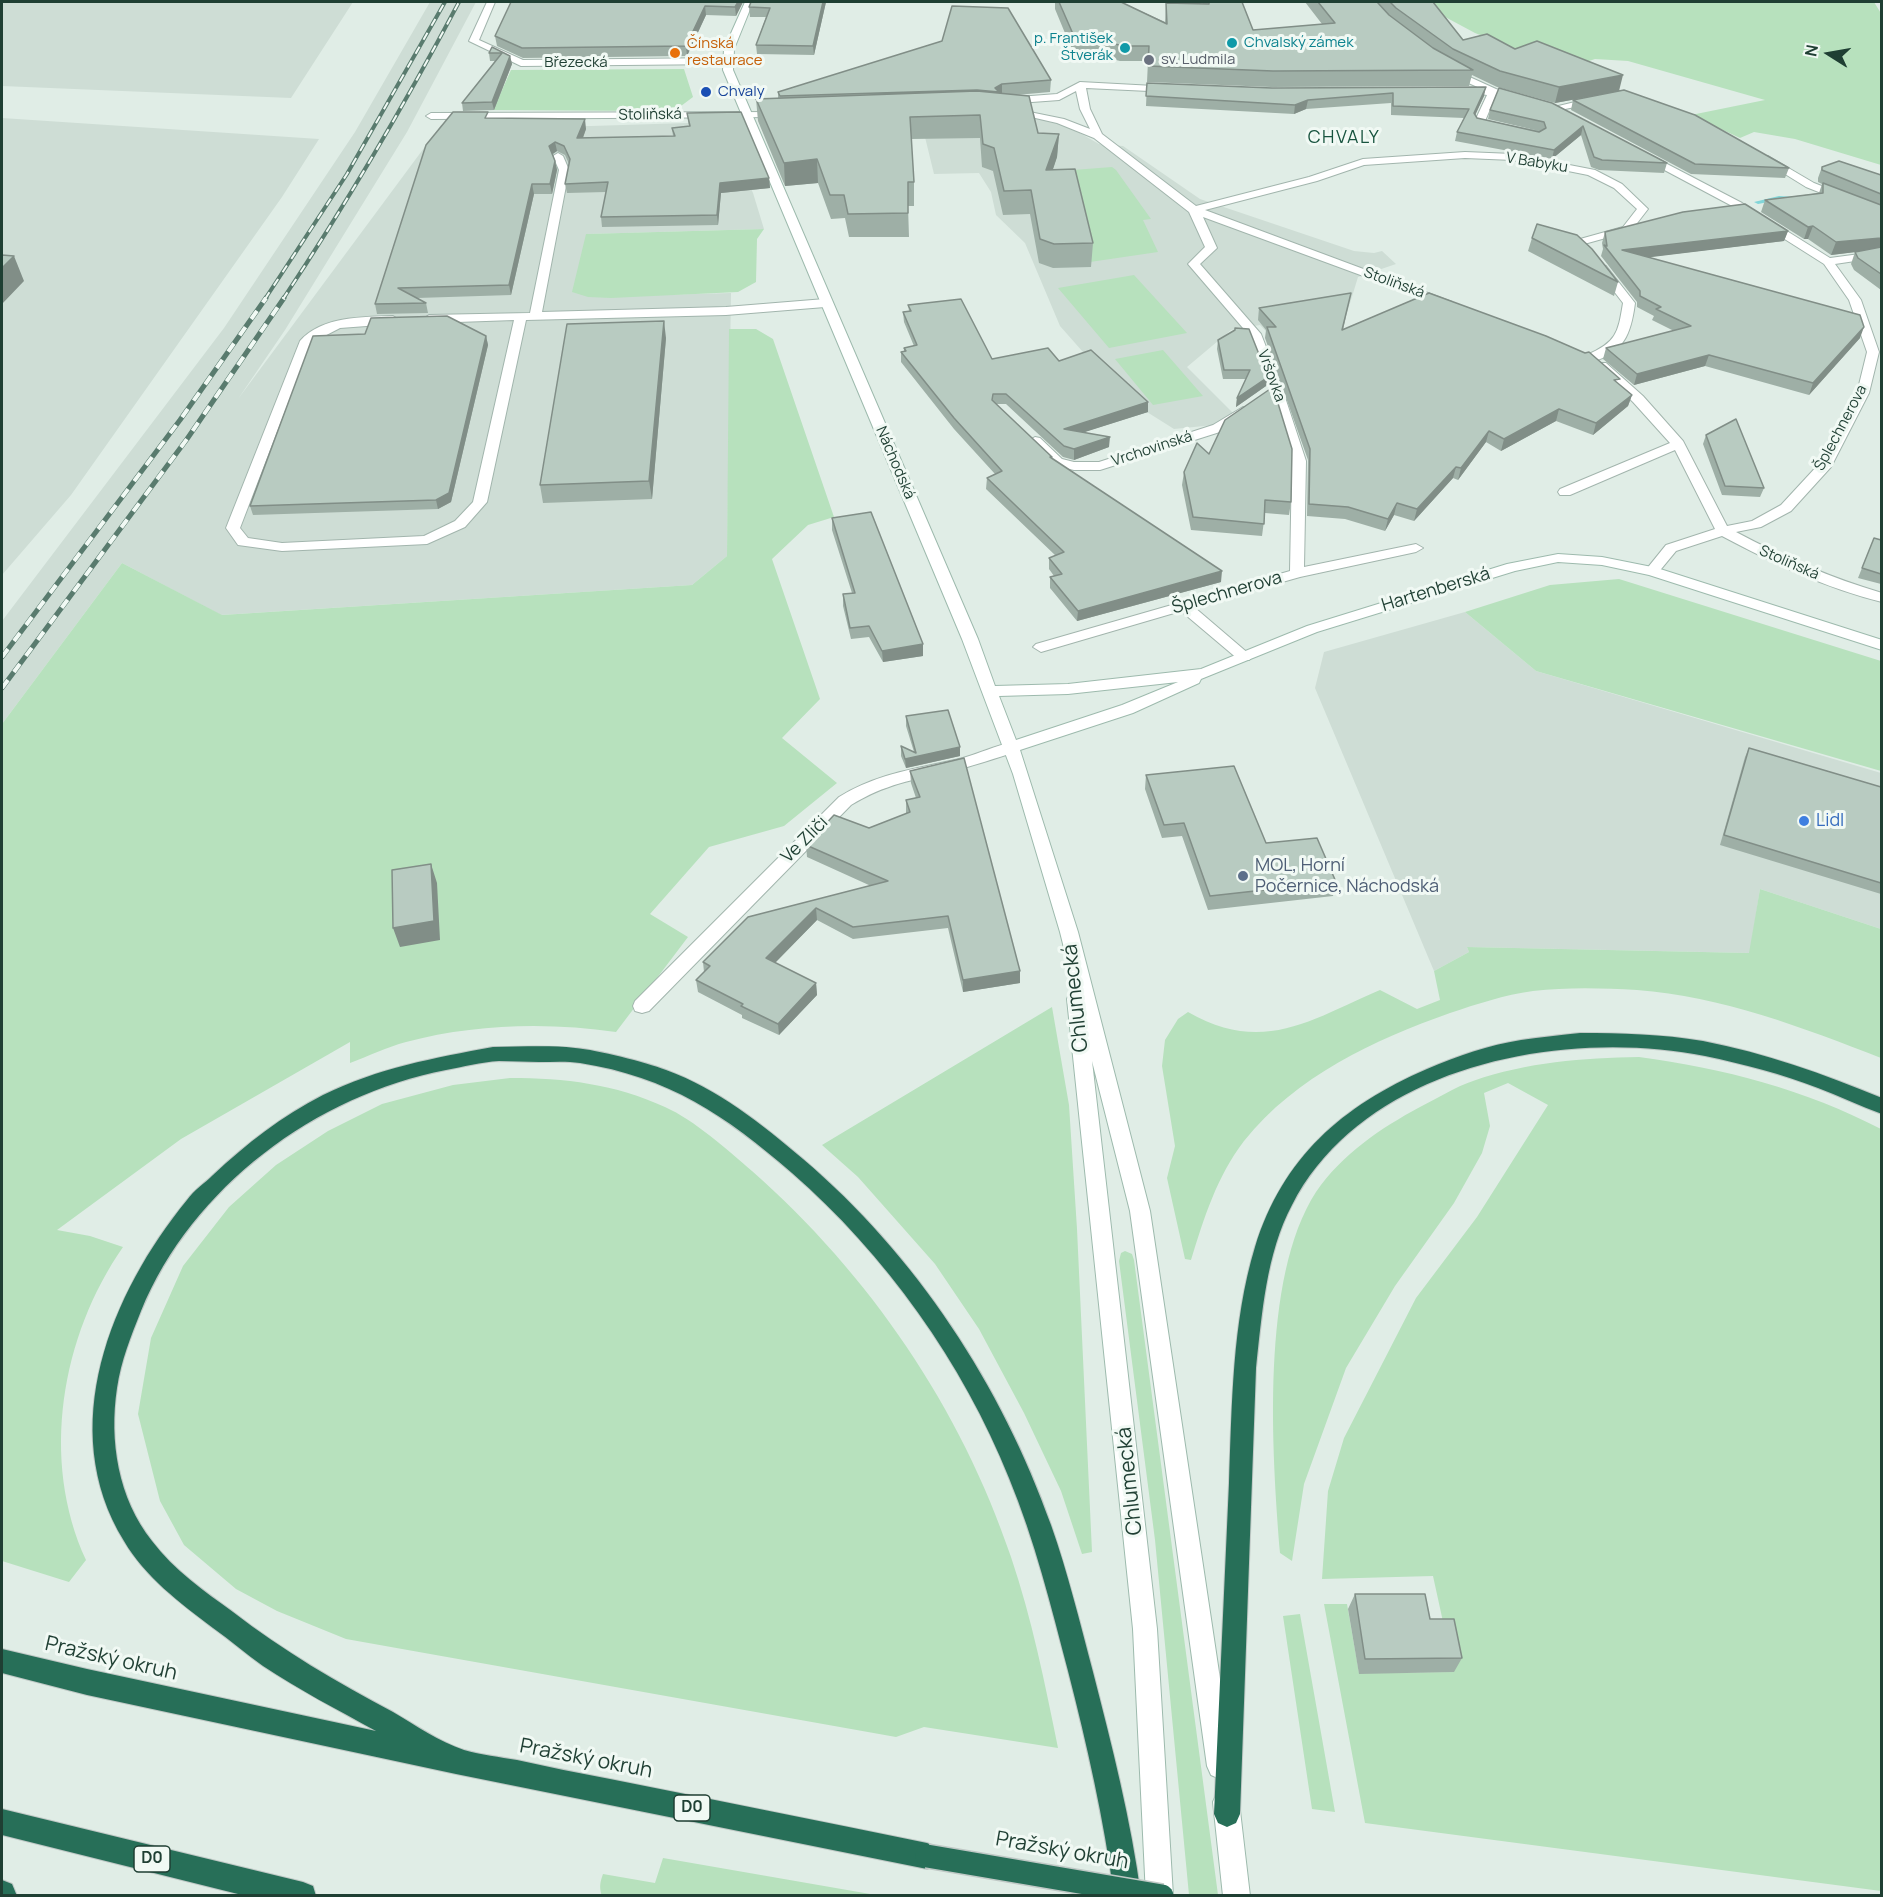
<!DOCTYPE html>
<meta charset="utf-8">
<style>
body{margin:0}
#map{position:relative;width:1883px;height:1897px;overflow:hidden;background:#e0ede6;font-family:Manrope,sans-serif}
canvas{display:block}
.frame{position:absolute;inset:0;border:3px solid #1f3f33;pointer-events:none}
.north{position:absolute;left:1799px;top:24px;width:60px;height:60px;-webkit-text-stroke:4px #f1f9f4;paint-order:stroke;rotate:281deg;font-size:16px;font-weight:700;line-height:24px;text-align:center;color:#1f3f33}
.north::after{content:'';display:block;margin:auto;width:21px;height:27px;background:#1f3f33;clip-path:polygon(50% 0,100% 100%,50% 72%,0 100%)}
</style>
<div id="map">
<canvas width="1883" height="1897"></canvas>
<div class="frame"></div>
<div class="north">N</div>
</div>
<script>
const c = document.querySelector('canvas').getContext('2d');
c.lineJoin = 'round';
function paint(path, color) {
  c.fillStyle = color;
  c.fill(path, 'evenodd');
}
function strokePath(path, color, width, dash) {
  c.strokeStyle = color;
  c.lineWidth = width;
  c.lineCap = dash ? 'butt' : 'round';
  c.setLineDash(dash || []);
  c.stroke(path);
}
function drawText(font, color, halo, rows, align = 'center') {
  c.font = font + ' Manrope,sans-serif';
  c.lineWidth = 6;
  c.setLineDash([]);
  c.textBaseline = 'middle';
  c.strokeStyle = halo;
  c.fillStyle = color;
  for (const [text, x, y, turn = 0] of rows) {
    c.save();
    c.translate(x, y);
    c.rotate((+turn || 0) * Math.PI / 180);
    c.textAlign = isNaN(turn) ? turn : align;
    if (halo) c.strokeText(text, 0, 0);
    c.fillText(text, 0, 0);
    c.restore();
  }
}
paint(new Path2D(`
 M2,2H353L291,98L2,86Z
 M430,2H476L407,132L285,330L238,399L441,125L591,126L719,122L753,193L764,229L587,234L588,297L731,293L727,556L692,585L221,615L122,563L2,724V621L224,328L355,132Z
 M1024,116L1049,121L1071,128L1099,144L1123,146L1200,199L1354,251L1374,253L1382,251L1396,264L1358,277L1347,313L1283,349L1260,325L1231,330L1187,367L1233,413L1214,425L1174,429L1147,412L1090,360L1060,326L1025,243L996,215L991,192L979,173L934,174L924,133Z
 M2,118L319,139L282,197L71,495L2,575Z
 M1465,612L1536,671L1881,773V929L1760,889L1750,953L1467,947L1469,952L1434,971L1315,688L1324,652Z`), '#ceddd5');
paint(new Path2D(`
 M1430,2H1874L1882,15L1881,165L1795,139L1754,132L1740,138L1691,115L1765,100L1628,61L1595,59L1574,66L1534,56L1475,33L1434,11Z
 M684,69L693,97L681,106L651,111L493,110L511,70Z
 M1112,167L1116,170L1151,219L1143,220L1158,252L1090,262L1073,170Z
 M764,229L757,239L756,282L738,292L611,298L588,297L572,292L586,234Z
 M1134,275L1187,333L1109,348L1058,288Z
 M729,329H756L773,339L834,517L808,525L772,559L820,699L782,738L837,783L784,826L709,847L650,914L688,937L616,1032C547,1022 474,1024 406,1042C387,1047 369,1056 350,1063V1042L181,1139L57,1230L90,1236L123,1247C61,1336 40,1460 86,1560L69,1582L2,1561V724L122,563L222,615L692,585L727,556Z
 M1163,350L1203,396L1153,405L1115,359Z
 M1619,579L1881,661V771L1536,671L1465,612L1550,585Z
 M1760,889L1881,929V1058C1804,1028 1721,996 1637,990C1603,988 1567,987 1533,991C1504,995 1477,1004 1450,1013C1374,1040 1296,1076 1244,1141C1217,1176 1204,1218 1191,1260L1185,1259L1167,1178L1175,1146L1162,1066L1165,1040L1178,1019L1188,1012C1263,1055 1310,1020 1380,990L1417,1009L1440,1000L1434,971L1469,952L1467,947L1749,953Z
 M1052,1007L1069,1105L1077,1229L1092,1552L1082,1554L1061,1491L1024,1413L979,1329L935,1264L858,1177L822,1145Z
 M1639,1057C1723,1068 1806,1090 1881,1129V1891L1365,1823L1324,1604H1347L1359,1673L1454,1672L1433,1576L1322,1579L1328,1491L1344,1438L1416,1298L1477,1217L1548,1105L1508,1083L1484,1093L1490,1126L1482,1153L1454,1203L1395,1286L1346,1368L1304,1484L1292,1561L1280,1553C1272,1453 1260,1278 1316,1192C1342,1154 1381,1128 1420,1107C1438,1098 1455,1087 1473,1081C1527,1062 1583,1058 1639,1057Z
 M510,1078C565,1078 615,1084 665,1107C694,1120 728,1150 752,1171C869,1274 961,1408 1011,1557C1032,1619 1045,1684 1058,1748L924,1727L896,1737L346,1639L277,1611L236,1589L184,1545L160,1501L138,1414L151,1338L183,1266L229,1207L276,1165L328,1131L382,1104L453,1085Z
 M1125,1251L1132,1254L1134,1260L1218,1895H1189L1155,1540L1119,1261L1121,1253Z
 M1300,1614L1335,1812L1312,1809L1283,1616Z
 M663,1858L876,1895L602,1896C599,1888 600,1882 603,1874L655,1883Z`), '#b7e1bd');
paint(new Path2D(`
 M1779,196L1795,197L1799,199L1795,201L1779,200L1758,204L1754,202Z`), '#82d5d8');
const street = new Path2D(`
 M487,2H495L479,40L523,60L726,58L731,61L726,64L521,66L469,41Z
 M1446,69H1452L1496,89L1526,99L1521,102L1496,95L1485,121L1504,127L1499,130L1475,125L1474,123L1487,95L1480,94L1478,92L1482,89L1446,73Z
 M1080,82L1173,87V91L1170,92L1086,88L1090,109L1102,134L1196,206L1309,177L1363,159L1465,152L1513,154L1595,170L1622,184L1648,209L1631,231L1577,246L1573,245V241L1623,227L1637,209L1614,188L1588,175L1513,160L1465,158L1364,165L1317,181L1205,210L1452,302L1446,306L1442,305L1203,217L1217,248L1200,264L1261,334L1282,388L1306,461L1304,567L1416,544L1423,548L1416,552L1300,577L1194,607L1249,654L1252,657L1249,660H1239L1181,611L1041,652L1033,647L1036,644L1290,571L1292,461L1270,388L1249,335L1188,264L1205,247L1189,212L1094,138L1057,123L1005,111L1010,108L1064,119L1090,129L1080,109L1076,91L1059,100L1005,104L1000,101L1005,98L1057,94Z
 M1596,97L1601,100L1600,102L1555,111L1550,108Z
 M785,112V116L781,117L431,119L426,116L431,113Z
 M1644,152L1742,203L1830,258L1882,251V257L1835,264L1861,300L1879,352L1869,393L1831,467L1791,511L1761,527L1736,532C1783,557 1831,578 1882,593V602C1825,588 1773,563 1722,536L1676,551L1657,574H1647L1645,571L1666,545L1715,529L1675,450L1570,495H1560L1558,492L1560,489L1670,443L1633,402L1598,369L1596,366L1598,363H1606L1643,396L1683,441L1727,526L1752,521L1781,505L1818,465L1857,393L1867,352L1849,300L1824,264L1734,207L1640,157L1639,155Z
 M558,153L563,156L569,170L542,312L726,307L825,299L831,303L825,307L726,315L526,320L487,502L465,527L427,544L282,551L238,545L226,528L300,341C322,316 363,317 393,316L399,320L393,324L340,328L311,343L240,528L248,538L282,543L424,536L455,521L473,502L514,320L429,323L423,319L429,315L530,313L559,170L553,156Z
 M1768,156L1814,183L1882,210V217L1806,187L1764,161V157Z
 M1602,265L1606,266L1635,303C1631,334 1624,353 1591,362L1585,358L1587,355C1616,342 1618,334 1623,303L1596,268Z
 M1243,407L1249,411L1248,414L1223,431L1100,470H1074L1052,465L1028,441L1035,437L1040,438L1062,459L1074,462H1099L1213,425Z
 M1012,742L1018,743L1020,747L1018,751C996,758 974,766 951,771C913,780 885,784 851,805L649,1011L642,1013L635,1011L633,1006L635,1001L839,797C880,772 918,769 963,758C980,753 995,746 1012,742Z`);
const secondary = new Path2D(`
 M745,2H753L734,49L733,70L978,639L995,686L1068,684L1201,669L1307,626L1507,564L1558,554L1602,557L1657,568L1882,640V650L1649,575L1602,565L1558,562L1515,571L1317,632L1201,679L1199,683L1133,713L1020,750L1078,932L1150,1211L1233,1766L1229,1775L1220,1779L1211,1775L1207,1766L1130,1211L1092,1061L1157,1629L1173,1896H1146L1133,1629L1067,999L1069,994L1075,992L1060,932L1013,774L962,639L723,70L724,49ZM1178,682L1122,705L1016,740L999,696L1068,694Z
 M1226,1789L1235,1793L1239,1802L1250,1896H1223L1213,1802L1217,1793Z`);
const highway = new Path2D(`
 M1580,1033C1621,1033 1662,1034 1703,1041C1765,1053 1824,1074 1882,1098V1114C1860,1106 1839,1096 1818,1088C1782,1074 1743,1064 1705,1056C1563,1028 1364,1065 1292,1205C1266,1254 1262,1314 1256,1368L1240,1814L1236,1823L1227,1827L1218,1823L1214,1814C1219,1704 1224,1593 1229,1483C1232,1405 1232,1323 1255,1247C1283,1157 1342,1106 1427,1069C1457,1056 1489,1045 1521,1040C1541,1037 1561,1035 1580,1033Z
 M493,1047C520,1047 548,1045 575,1048C598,1050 645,1062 666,1070C718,1089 762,1124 803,1159C916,1255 1002,1386 1051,1525C1068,1573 1080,1623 1093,1672C1112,1746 1131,1820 1141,1896H1114C1104,1819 1087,1745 1068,1671C1051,1606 1035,1541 1009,1478C963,1363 885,1254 792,1173C725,1115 669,1077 580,1063C567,1061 553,1062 539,1062C526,1062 512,1061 499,1061C481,1062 463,1067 446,1070C316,1095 192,1187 141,1311C131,1336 121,1361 117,1388C109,1441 118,1498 152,1541C174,1570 204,1591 233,1612C283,1651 337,1682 393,1712C415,1725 440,1742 464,1750C481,1755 500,1757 517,1760C548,1767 579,1773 610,1779C715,1800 821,1821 927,1843L936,1847L940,1856L936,1865L927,1869L456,1774L87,1695L2,1673V1649L87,1669L376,1731C338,1710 299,1690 263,1666C246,1654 230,1640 213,1628C180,1603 145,1577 124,1541C55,1428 111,1293 187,1200C194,1190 205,1183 213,1175C246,1144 282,1116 323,1095C378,1068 434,1058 493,1047Z
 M2,1809L303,1882L313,1886L316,1896H246L2,1835Z
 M2,1880L12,1884L17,1896H2Z`);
strokePath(street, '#a2b5ad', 2);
strokePath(secondary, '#9dbaad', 2);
strokePath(highway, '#c0c9c6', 2);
paint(street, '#fff');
paint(secondary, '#fff');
paint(highway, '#276f58');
const railFar1 = new Path2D(`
 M265,299L347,174L445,2
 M283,299C347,203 405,104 459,2`);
const rail = new Path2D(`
 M2,657L180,420L266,298
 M2,688L187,439L284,298`);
strokePath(railFar1, '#597b6e', 4);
strokePath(rail, '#597b6e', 5);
strokePath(railFar1, '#f1f9f4', 2, [8]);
strokePath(rail, '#f1f9f4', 4, [10]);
const highwayBridge = new Path2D(`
 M927,1856L1162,1896`);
strokePath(highwayBridge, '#c0c9c6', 26, []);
strokePath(highwayBridge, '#276f58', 23);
paint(new Path2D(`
 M511,2H743L736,16L706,15L687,56L523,58L497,46L495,36Z
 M826,2L814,55L757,54L756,45L766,17H750L749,7Z
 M1055,2H1121L1165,22L1166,3L1203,4L1202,2H1242L1253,30L1322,24L1305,2H1433L1463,40L1515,49L1619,90L1789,168L1785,178L1691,174L1571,110L1573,100L1605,94L1555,103L1497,87L1472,75L1469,86L1271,87L1147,82L1148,61H1120L1108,58L1107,52L1072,50L1055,9Z
 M492,47L510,56L512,64L494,110L463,111L462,103L495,61H490L489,53Z
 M1051,80L1050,92L1016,95L1038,133L1059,134L1057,157L1053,169L1093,243L1091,267L1053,268L1039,263L1030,214L1003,215L993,171L982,167L980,138L911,139L914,182V206H908L909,237H849L845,218L831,219L818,183L785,186L758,121L756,99L778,98V92Z
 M1147,83L1484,96L1475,115L1477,118L1539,131L1488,119L1490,110L1499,88L1667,163L1664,173L1599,170L1591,167L1581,135L1552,159L1455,141L1457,132L1464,118L1391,115V103L1306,109L1294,114L1146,106Z
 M687,113L769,178L770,188L721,193L718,225L602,227L601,217L606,192L567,193L565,184L569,164L565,155L557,151L553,154L555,161L557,170L552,194H534L511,295L417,298L426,303L428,313L377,314L375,304L489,118L586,129L583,138L673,136L672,128L689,126Z
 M1822,167L1881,175V290L1854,270L1851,264L1855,252L1831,255L1808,239H1804L1761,212L1765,200L1819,193L1822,184L1818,182V178Z
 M1788,231L1784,241L1648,257L1860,338L1809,395L1705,366L1634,385L1603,359L1606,348L1674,331L1652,320L1654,316L1637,307V302L1601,256L1603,249L1602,243L1605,232Z
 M1532,238L1618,282L1614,296L1528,251Z
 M1351,293L1343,330L1618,384L1632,395L1628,406L1593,435L1556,421L1501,451L1486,442L1458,480L1453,478L1414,521L1394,515L1385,531L1345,519L1307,516L1308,460L1265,338L1266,330L1258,320L1259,308Z
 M908,305L992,359L1059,361L1148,412L1084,432L1109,447L1074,460L1063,457L1006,404H996L1052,457V459L1221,582L1077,621L1050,588V577L1054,576L1049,569V558L1056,556L986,489L987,478L995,474L954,429L901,362V352L904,351V348L914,346L904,322L903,312L909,311Z
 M486,336L488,345L451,502L438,509L253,515L250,506Z
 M666,338L652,499L543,503L540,485Z
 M1218,340L1268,377L1266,386L1236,407L1237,398L1246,379H1223L1217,349Z
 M1706,435L1764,488L1760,497L1722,495L1703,444Z
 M1209,454L1291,502L1289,515L1265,513L1262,536L1191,530L1182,485L1184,472Z
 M832,518L923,644V656L883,662L869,637L851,639L843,606V594L852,593L832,530Z
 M1874,538L1881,540V584L1858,578Z
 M906,716L960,756L906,768L901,756V746L914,752L906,726Z
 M1749,748L1881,787V894L1720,845L1745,757Z
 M910,771L1020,983L963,992L948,928L853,939L817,920L775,963L816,983L817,995L779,1035L742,1018V1015L698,992L696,980L704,972L703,962L748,917L871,886L807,857L806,845L869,828L906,814V800L916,798L911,783Z
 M1146,775L1336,882L1333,896L1208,910L1182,836L1162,838L1145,789Z
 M1355,1594L1430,1619L1462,1658L1454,1672L1359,1674L1348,1609Z`), '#9eafa6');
paint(new Path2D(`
 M738,2H743L736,16L735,7Z
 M823,2H826L814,55L813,46Z
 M705,6L706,15L687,56L686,46Z
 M510,56L512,64L494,110L492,102Z
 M1623,75L1619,91L1555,103L1559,87Z
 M1002,84V96L995,88Z
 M1486,87L1484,96L1472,122L1474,113Z
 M1308,100L1306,109L1294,114L1295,105Z
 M585,119L586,129L579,148L577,138Z
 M1583,126L1581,135L1552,159L1554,150Z
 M1059,134L1057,157L1045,193L1046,170Z
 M555,142L557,151L551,155L549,146Z
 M817,159L818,183L785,186L784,163Z
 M555,161L557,170L552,194L550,184Z
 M769,178L770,188L721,193L718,225L717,215L720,183Z
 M532,184L534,194L511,295L509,285Z
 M1813,226L1808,239H1804L1808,227Z
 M1788,231L1784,241L1619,261L1622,250Z
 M1881,238V249L1831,255L1836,242Z
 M14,256L24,281L2,304V268Z
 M664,321L666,338L652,499L649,481Z
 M1864,327L1860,338L1809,395L1813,383Z
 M486,336L488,345L451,502L438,509L436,500Z
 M1709,355L1705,366L1634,385L1637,374Z
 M1268,377L1266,386L1236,407L1237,398Z
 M1632,395L1628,406L1593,435L1596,423Z
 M1148,402V412L1063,439L1064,429Z
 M1559,409L1556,421L1501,451L1504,439Z
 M1489,431L1486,442L1458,480L1461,468Z
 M1110,437L1109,447L1074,460V449Z
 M1456,467L1453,478L1414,521L1417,509Z
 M1397,503L1394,515L1385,531L1388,519Z
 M1222,571L1221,582L1077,621L1078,611Z
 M923,644V656L883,662L882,651Z
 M960,747V756L906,768L905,759Z
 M431,864L437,883L440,940L400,947L393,928Z
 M816,908L817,920L768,970L766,958Z
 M1020,971V983L963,992V980Z
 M816,983L817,995L779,1035L778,1024Z`), '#818e87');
const building = new Path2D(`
 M511,2H738L735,7L705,6L686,46L522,48L495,36Z
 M751,2H823L813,46L756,45L770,8L749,7Z
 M1059,2H1121L1167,24L1166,3L1209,4V2H1242L1253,30L1335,23L1318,2H1377L1389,15L1433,48L1473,70L1273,71L1148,66L1149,46H1122L1109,42L1108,37L1073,34Z
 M1390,2H1433L1463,40L1487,34L1515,49L1537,41L1623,75L1559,87L1500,71L1453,49L1396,8Z
 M952,6L1008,8L1051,80L1002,84L995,88L999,92L977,90L780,96L778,92L942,41Z
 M492,47L510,56L492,102L462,103L502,53H489Z
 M1147,83L1272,88L1486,87L1474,113L1477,118L1539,132L1546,128L1544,122L1490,110L1499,88L1552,103L1667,163L1602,160L1594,157L1583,126L1554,150L1457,132L1469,109L1393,106V93L1308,100L1295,105L1146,96Z
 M1624,90L1695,115L1789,168L1695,164L1573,100Z
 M977,91L1029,96L1038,133L1059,134L1046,170L1075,169L1093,243L1054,244L1040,239L1031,190L1004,191L994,148L983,144L980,115L910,117L914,182H908V213L848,214L844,195H830L817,159L784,163L756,99Z
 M453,112H488L485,118L585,119L577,138L675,136L672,128L690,126L687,113L741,112L769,178L720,183L717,215L601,217L608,182L565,184L570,159L564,146L555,142L549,146L555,161L550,184H532L509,285L398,288L426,303L375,304L426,145Z
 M1839,161L1881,175V194L1822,170V167Z
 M1823,183L1881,205V238L1836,242L1813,226L1808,227L1765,200L1823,193Z
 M1745,204L1788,231L1622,250L1860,315L1864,327L1813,383L1709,355L1637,374L1606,348L1691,326L1656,309L1661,307L1640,296V291L1604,245L1607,246L1605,232L1683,212Z
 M1537,224L1577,235L1592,249L1618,282L1532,238Z
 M1881,247V274L1858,258L1855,252Z
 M2,255L14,256L2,268Z
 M1351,293L1342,330L1429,293L1546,336L1585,353L1589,352L1620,379L1614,380L1632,395L1596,423L1559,409L1504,439L1489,431L1461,468L1456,467L1417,509L1397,503L1388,519L1348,507L1309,504L1310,449L1267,327H1276L1259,308Z
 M961,299L992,359L1048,348L1059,361L1091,350L1148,402L1064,429L1110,437L1074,449L1064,446L1006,394H993L992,400L1052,457H1050L1222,571L1078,611L1050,577L1062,574L1049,558L1064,552L987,478L1002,471L954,418L901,352L906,351L904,348L917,345L903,312L911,311L908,305Z
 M447,316L486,336L449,493L436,500L250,506L313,336L365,334L371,318Z
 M664,321L649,481L540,485L567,324Z
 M1235,328L1249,329L1268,377L1237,398L1250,370H1224L1218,340L1235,330Z
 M1273,387L1292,449L1291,502L1265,500L1264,524L1193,517L1184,472L1197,443L1209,454L1225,420Z
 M1736,419L1764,488L1725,486L1706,435Z
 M871,512L923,644L882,651L869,626L850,628L843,594L855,593L832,518Z
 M1874,538L1881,540V574L1862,568Z
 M948,710L960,747L905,759L901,746L916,753L906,716Z
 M1749,748L1881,787V883L1724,835Z
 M964,758L1020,971L963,980L948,916L853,927L816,908L766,958L816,983L778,1024L741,1006L743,1004L696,980L710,966L703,962L748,917L888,881L806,845L834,815L869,828L910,812L906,800L920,797L910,771Z
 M1234,766L1266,843L1317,838L1336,882L1210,896L1184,823L1164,825L1146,775Z
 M431,864L434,921L393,928L392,870Z
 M1355,1594H1425L1430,1619H1454L1462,1658L1365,1659Z`);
paint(building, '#b8cbc1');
strokePath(building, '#818e87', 1.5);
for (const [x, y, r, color] of [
 [1232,43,6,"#0f9aa8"],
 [1125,48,6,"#0f9aa8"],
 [675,53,6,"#e8710a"],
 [1149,60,6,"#6b7280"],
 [706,92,6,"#1a4fb4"],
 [1804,821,6,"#3f7fe0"],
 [1243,876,6,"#5c6f8a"]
]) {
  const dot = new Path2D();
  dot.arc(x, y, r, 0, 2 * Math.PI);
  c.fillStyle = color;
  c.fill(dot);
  strokePath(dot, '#f1f9f4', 2);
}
drawText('15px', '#0d838f', '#f1f9f4', [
 ["p. František",1113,39],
 ["Štverák",1113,56],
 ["Chvalský zámek",1244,43,"left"]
], 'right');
drawText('15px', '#c56008', '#f1f9f4', [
 ["Čínská",687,44],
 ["restaurace",687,61]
], 'left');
drawText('15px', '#5b616d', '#f1f9f4', [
 ["sv. Ludmila",1161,60]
], 'left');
drawText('15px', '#1f3f33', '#f1f9f4', [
 ["Březecká",576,63],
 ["Stoliňská",650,115,-1],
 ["V Babyku",1537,163,9],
 ["Stoliňská",1394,283,20],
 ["Vršovka",1271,376,70],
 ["Šplechnerova",1841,428,-62],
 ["Vrchovinská",1152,449,-18],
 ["Náchodská",895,463,67],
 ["Stoliňská",1789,563,24]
]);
drawText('15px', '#164399', '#f1f9f4', [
 ["Chvaly",718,92]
], 'left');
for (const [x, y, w] of [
 [692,1808,36],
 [152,1859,36]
]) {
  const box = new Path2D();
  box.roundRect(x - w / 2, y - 13, w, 26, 4.5);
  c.fillStyle = '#f1f9f4';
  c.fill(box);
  strokePath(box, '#1f3f33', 1.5);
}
drawText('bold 16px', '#1f3f33', null, [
 ["D0",692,1808],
 ["D0",152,1859]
]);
c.letterSpacing = '1.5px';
drawText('18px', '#18543f', '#f1f9f4', [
 ["CHVALY",1344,138]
]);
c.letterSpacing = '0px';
drawText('18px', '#1f3f33', '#f1f9f4', [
 ["Hartenberská",1436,590,-17],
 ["Šplechnerova",1227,593,-16],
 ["Ve Zliči",805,840,-45]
]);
drawText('18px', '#366cbe', '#f1f9f4', [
 ["Lidl",1816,821]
], 'left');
drawText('18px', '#4e5e75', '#f1f9f4', [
 ["MOL, Horní",1255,866],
 ["Počernice, Náchodská",1255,887]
], 'left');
drawText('21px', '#1f3f33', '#f1f9f4', [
 ["Chlumecká",1076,998,-96],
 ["Chlumecká",1130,1481,-96],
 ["Pražský okruh",111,1659,13],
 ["Pražský okruh",586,1759,11],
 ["Pražský okruh",1062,1851,10]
]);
</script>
